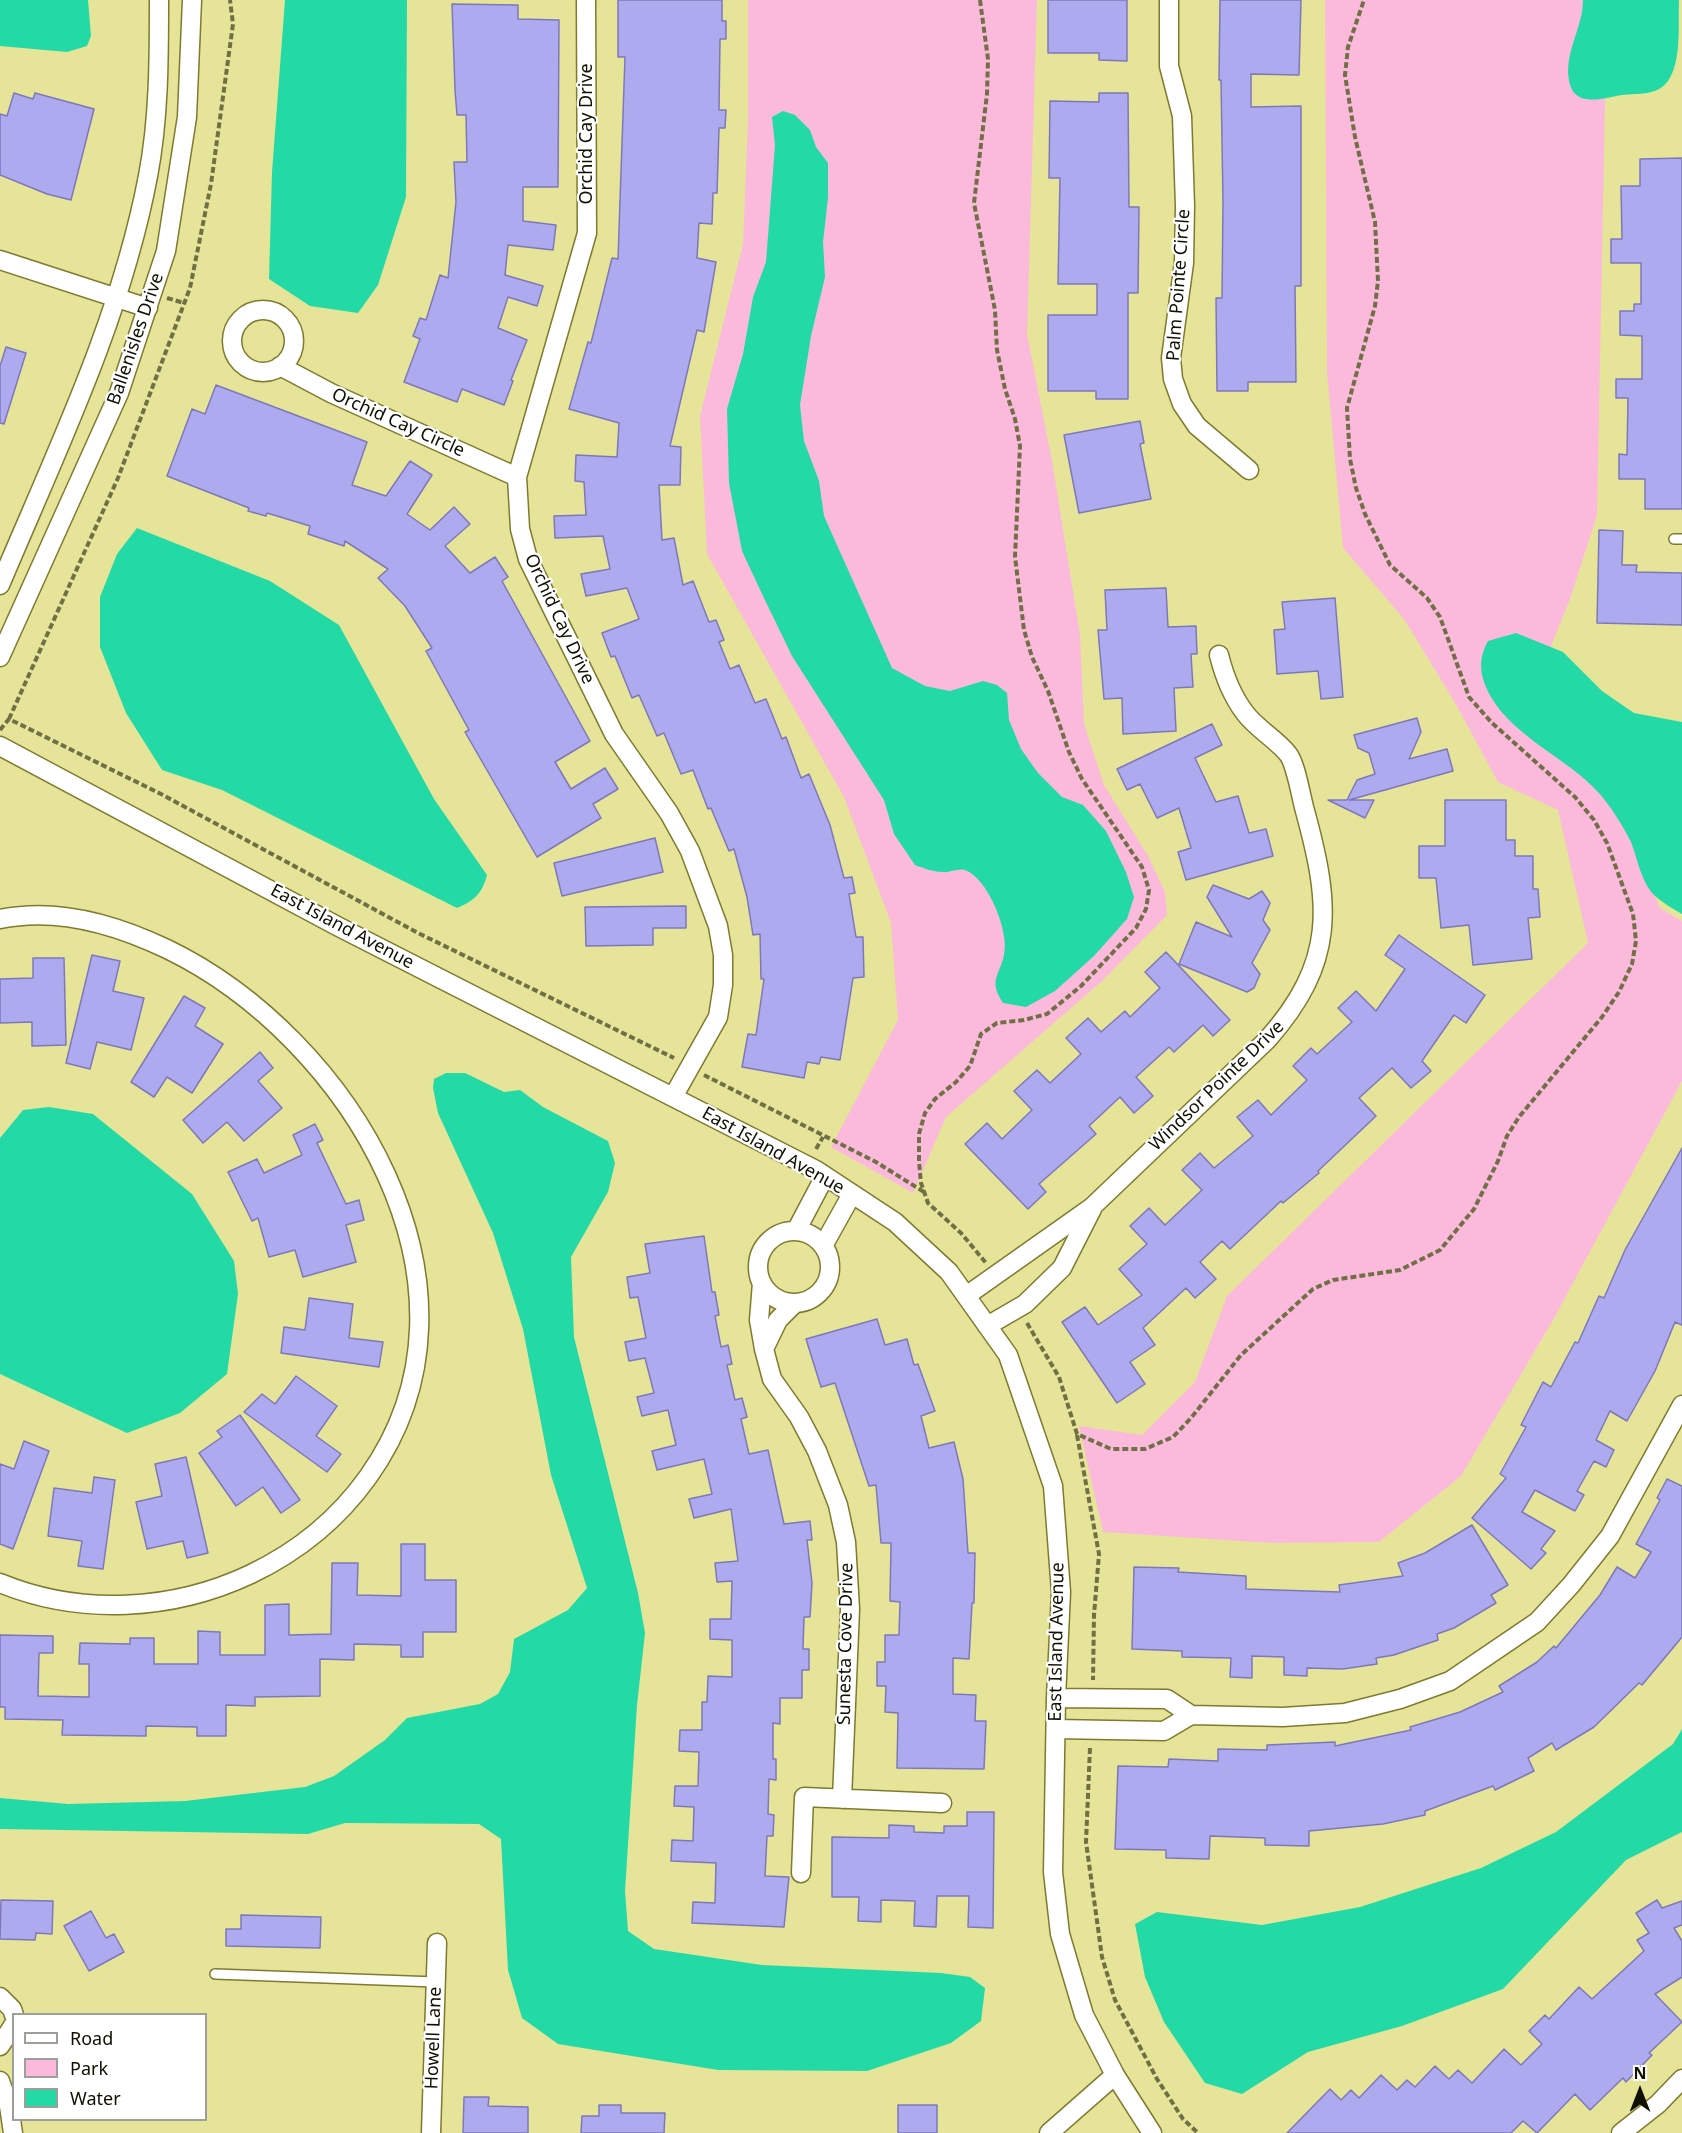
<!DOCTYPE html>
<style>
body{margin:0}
#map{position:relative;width:1682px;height:2133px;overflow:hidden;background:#e6e498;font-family:"Noto Sans",sans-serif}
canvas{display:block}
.legend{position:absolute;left:12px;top:2013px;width:195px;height:108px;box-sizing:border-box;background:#fff;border:2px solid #9f9f99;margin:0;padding:8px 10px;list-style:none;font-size:18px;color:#100f00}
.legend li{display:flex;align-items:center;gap:12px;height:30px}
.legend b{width:30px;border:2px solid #9f9f99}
.north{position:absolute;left:1610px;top:2061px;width:60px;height:60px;-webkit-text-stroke:4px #fff;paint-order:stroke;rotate:0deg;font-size:16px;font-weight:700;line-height:24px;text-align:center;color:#100f00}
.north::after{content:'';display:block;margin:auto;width:21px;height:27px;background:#100f00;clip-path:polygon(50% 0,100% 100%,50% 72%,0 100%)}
</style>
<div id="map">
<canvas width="1682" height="2133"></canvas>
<ul class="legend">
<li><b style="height:8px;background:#fff"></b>Road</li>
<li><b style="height:16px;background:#fbbadb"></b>Park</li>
<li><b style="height:16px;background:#23daa6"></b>Water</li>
</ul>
<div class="north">N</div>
</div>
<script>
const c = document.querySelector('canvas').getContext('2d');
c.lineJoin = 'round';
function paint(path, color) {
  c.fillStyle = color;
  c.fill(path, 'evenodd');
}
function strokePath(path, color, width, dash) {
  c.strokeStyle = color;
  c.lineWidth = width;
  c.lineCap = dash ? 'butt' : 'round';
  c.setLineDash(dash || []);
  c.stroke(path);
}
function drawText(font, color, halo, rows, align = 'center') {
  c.font = font + ' "Noto Sans",sans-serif';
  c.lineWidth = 4.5;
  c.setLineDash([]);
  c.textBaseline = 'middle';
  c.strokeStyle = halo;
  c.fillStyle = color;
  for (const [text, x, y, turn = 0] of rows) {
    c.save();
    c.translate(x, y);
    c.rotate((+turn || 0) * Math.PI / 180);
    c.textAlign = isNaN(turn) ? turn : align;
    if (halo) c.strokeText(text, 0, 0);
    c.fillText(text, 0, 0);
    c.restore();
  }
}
paint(new Path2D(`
 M748,0H1037L1027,334L1052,461L1080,635L1084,724L1104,785L1148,856L1165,892L1167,915L1102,981L946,1117L913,1193L831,1147L898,1020L891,923L844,797L707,554L700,416L743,244L748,120Z
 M1325,0H1607L1597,515L1570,599L1547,656L1620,812L1660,908L1682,921V1081L1553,1320L1461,1476L1379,1542L1271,1543L1103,1532L1079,1426L1142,1435L1195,1382L1227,1296L1588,943L1558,810L1498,782L1454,701L1404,619L1343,548L1327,372Z`), '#fbbadb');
paint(new Path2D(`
 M0,0H88L91,36L87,46L67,52L0,46Z
 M285,0H407L406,197L378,285L358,313L310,306L269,279L272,172Z
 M1583,0H1679C1678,24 1682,61 1668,81C1657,96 1639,93 1622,95C1604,98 1573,109 1569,80C1564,52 1583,28 1583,0Z
 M783,111L795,115L810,130L816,147L828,163V198L823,242L825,277L811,336L800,405L804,441L819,481L824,516L892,668L925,686L950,691L983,681L997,685L1007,693L1009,720L1021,749L1038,773L1062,797L1083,805L1106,831L1126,872L1134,897L1127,919L1094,956L1055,991L1026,1007L1003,1003C988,980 999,977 1004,955C1010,933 988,878 965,870C957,868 950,873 942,872C933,872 923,868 915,865L894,834L884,800L792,656L763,596L742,551L729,483L727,409L743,354L753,297L766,262L775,145L772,117Z
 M137,528L270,581L339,625L434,799L487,875C482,894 474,901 457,908L222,790L162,770L126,713L100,647V597L117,554Z
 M1516,633L1563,652L1602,691L1634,713L1682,722V914C1673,909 1663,903 1655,896C1641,882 1638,860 1631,842C1623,826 1610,805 1598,792C1567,758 1515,738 1491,697C1480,677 1477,661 1488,641Z
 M446,1073H465L504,1092L520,1090L543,1107L608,1141L615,1163L608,1192L571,1257L574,1337L638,1593L645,1633L637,1705L625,1891L628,1931L654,1949L762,1965L941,1973L970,1977L985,1988L981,2021L951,2043L867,2071L718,2070L558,2044L522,2018L508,1970L501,1839L479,1824L345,1823L308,1834L0,1829V1798L68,1804L185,1801L305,1787L334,1776L385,1740L407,1718L480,1704L498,1694L510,1672L514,1639L568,1610L587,1588L551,1475L523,1329L493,1233L438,1113L433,1088L434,1079Z
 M49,1107L93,1114L192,1194L234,1261L238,1294L227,1374L180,1413L127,1433L0,1374V1138L23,1110Z
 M1682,1729V1832L1626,1860L1503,1989L1402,2026L1308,2052L1242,2094L1205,2083L1164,2022L1145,1977L1135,1924L1157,1912L1262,1925L1360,1907L1481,1868L1556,1832L1673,1744Z`), '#23daa6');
const building = new Path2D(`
 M618,0H722V21H726V39H720L719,110H726L725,128H719L717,193H713L712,224L699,223L697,258L716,262L704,332L697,330L670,446L681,447L680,485H659L662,540L674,538L683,585L693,581L709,622L716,620L724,640L719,642L730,669L739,665L755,703L766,699L782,739L786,737L801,778L809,774L830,825L844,878L852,877L855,893L849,894L856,937H863L864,977L853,978L840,1060L821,1057L819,1064L807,1062L804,1078L742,1067L748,1034L756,1035L764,979H761L760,934L753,935L747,897L734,849L729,851L711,808L708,809L693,770L681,774L664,733L657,736L639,695L632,698L615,656L611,657L602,633L639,619L627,588L586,596L581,574L610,569L603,536L555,538L554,516L586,515L584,482L575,481L576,455L617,457L619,423L569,409L588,342L591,343L612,258L618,259L625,57H618Z
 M1048,0H1127V61L1099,60V53H1048Z
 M1220,0H1301L1299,75L1251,74V107L1301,106V286H1295L1296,382H1248V391H1217L1216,298H1222L1223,202L1221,80H1219Z
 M452,4L518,5V19L559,20L558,187H523V221L556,225L553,250L508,245L505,275L543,286L537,306L508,297L498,328L527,340L511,380L513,381L504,405L462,389L457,402L404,382L420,339L413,336L420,318L426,320L440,275L448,278L456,202L454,162H467L466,115H457L455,90Z
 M14,93L33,99L35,93L94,109L71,200L47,194L0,175V114L7,116Z
 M1099,93H1128L1129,207H1139L1138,293H1128V399H1096V391H1048V315H1097V284H1058L1060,178H1049L1050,101L1099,102Z
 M1682,158V509H1645V479H1619V454L1627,455L1628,398H1616V379H1642V336L1620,335V311H1634V304H1641V263H1611V239H1622L1621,186H1640V159Z
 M6,347L26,353L4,424L0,423V366Z
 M216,385L367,442L352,485L386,496L410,461L432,475L407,514L430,530L454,507L470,524L445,546L470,573L495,557L508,577L502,581L590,741L555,762L571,789L605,768L618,789L593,804L601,818L537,857L465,732L469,730L426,651L432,648L405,606L378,578L388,569L345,541L344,546L308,534L310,526L267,513L266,516L248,511L249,508L167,476L192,409L205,414Z
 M1140,421L1144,443L1140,444L1151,499L1079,513L1064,435Z
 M1599,530L1623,531L1622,565H1637L1636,572L1682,573V625L1597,623Z
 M1166,588L1168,627L1196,626L1197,654H1191L1193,687L1174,688L1176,731L1123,734L1122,698L1104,699L1098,630H1107L1105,590Z
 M1335,598L1343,697L1321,699L1318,671L1277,674L1274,630L1285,629L1282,602Z
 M1417,718L1421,732L1409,759L1447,749L1453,771L1349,800H1374L1365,818L1328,800H1347L1357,780L1375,774L1369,753L1358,748L1354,735Z
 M1212,724L1222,745L1195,758L1216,802L1238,796L1249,833L1266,829L1273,856L1186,880L1178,852L1191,848L1179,808L1157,818L1140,784L1127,790L1117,769Z
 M1445,800H1506V840H1515V856H1533V889H1538L1540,917L1528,918L1532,959L1473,965L1469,925L1441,928L1436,878H1419V846H1445Z
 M655,838L663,872L562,896L554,863Z
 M1213,885L1249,899L1262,891L1270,903L1263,920L1270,930L1252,963L1260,974L1254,988L1247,992L1179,964L1196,922L1232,937L1207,897Z
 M686,906V928H653V945L586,946L585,907Z
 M1399,935L1485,995L1466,1023L1454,1015L1422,1061L1431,1071L1411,1088L1392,1068L1359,1098L1376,1116L1318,1171L1319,1173L1283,1203L1281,1201L1230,1249L1222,1241L1200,1262L1216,1279L1195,1298L1186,1288L1143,1328L1155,1345L1130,1362L1145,1384L1117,1403L1062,1322L1085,1307L1098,1325L1142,1295L1119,1269L1147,1244L1130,1226L1149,1208L1165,1225L1202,1190L1182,1170L1200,1153L1214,1168L1253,1136L1237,1117L1258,1100L1271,1115L1307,1080L1293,1066L1311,1048L1317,1054L1352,1022L1338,1008L1356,991L1376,1011L1405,969L1385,955Z
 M1166,952L1230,1020L1213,1036L1203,1025L1174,1052L1169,1047L1136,1077L1153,1096L1134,1113L1120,1097L1089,1126L1096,1134L1039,1184L1046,1192L1028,1209L965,1144L987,1123L1002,1139L1032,1110L1014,1091L1037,1070L1050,1083L1081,1054L1066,1038L1088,1018L1101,1032L1125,1011L1130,1017L1160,988L1145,972Z
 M92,955L120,961L113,991L144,998L131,1050L97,1042L90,1069L66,1063Z
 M33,958H64L66,1045L32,1046V1022L0,1023V979L33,978Z
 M184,996L205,1008L195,1026L223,1044L192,1093L167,1077L154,1097L131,1082Z
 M260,1052L273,1068L258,1081L282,1108L244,1141L227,1122L203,1143L183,1120Z
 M315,1124L323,1140L317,1143L346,1204L359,1200L364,1220L346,1225L356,1262L303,1277L295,1250L269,1257L258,1218L252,1221L228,1172L257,1159L264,1173L302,1155L293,1135Z
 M1682,1148V1325L1675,1322L1655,1371L1627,1421L1610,1411L1596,1440L1614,1450L1606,1467L1594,1461L1577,1491L1584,1495L1575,1511L1535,1490L1522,1512L1555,1531L1541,1549L1546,1553L1531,1569L1472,1518L1506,1478L1500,1474L1526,1427L1521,1425L1543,1382L1551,1387L1575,1342L1578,1343L1599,1296L1604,1298L1625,1250Z
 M704,1236L712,1292H715L719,1315L715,1316L721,1347L728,1345L732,1364L727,1365L735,1400L742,1398L747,1417L741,1419L749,1454L768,1450L784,1524L810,1521L812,1540H807L812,1583L810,1617H804L803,1649H809V1670H802V1698H780V1724L773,1723V1759H776V1780L769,1779L768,1814L774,1815L773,1836H767L765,1876L789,1877L784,1927L692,1923L693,1902L715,1903L716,1863L671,1861L672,1840L693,1841L694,1807L674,1806L675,1786H698L699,1752L679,1751L680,1730H702V1702H707L708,1676L732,1677V1640L710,1639V1619H731L732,1581L717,1582L715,1563L738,1561L731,1509L694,1518L689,1499L712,1494L704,1459L657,1470L652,1451L676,1445L668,1410L642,1416L637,1397L654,1393L645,1358L629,1361L625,1342L646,1338L638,1297L630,1298L627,1277L650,1273L645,1244Z
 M309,1298L353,1304L349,1338L383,1342L379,1367L281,1353L284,1327L305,1330Z
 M877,1319L885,1345L907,1339L914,1365L918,1364L935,1411L921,1416L929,1448L954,1442L963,1479L968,1553H975L974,1603H972L969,1659L953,1658V1694L976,1695L975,1721H986L984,1769L897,1768L898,1713L885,1712L886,1686H877V1662H885V1635H899L900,1602L890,1601L891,1543H881L876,1485L869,1486L835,1383L821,1387L806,1339Z
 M296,1376L337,1406L316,1436L341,1454L327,1472L244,1412L262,1394L275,1404Z
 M240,1415L300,1500L281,1513L263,1487L236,1506L199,1453L222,1437L217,1431Z
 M24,1441L49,1451L13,1549L0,1544V1464L14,1469Z
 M186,1457L208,1553L187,1558L183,1541L147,1549L136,1502L162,1496L155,1464Z
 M94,1477L115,1480L103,1569L78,1566L82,1541L48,1536L54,1488L92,1493Z
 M1667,1479L1682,1486V1637L1642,1685L1639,1683L1594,1727L1556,1750L1552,1743L1528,1758L1534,1771L1495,1790L1493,1786L1425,1811V1815L1383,1824L1309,1831V1846L1265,1845V1838L1210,1836L1209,1859L1166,1858V1850L1115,1849L1118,1766L1168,1767L1169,1759L1218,1761V1749L1267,1750V1745L1335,1742V1746L1411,1730L1410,1727L1460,1712L1503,1692L1499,1686L1537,1662L1554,1646L1556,1648L1600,1595L1617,1567L1635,1578L1651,1552L1636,1544L1660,1500L1657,1498Z
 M1472,1525L1508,1585L1491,1595L1496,1603L1454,1628L1437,1634L1438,1640L1394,1655L1376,1658L1377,1664L1343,1669L1307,1668V1676L1284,1675V1657L1252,1656V1678L1230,1677L1231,1658L1182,1657V1651L1132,1649L1134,1567L1179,1568L1178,1572L1246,1576V1589L1340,1592L1339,1585L1403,1576L1398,1563L1425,1553Z
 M401,1544H425V1580H456V1632H423V1657H401V1645L354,1644V1660L320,1659V1696L255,1697V1706L226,1705V1736H197V1727L146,1726V1736L62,1735L63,1720L5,1719V1707H0V1635L53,1636V1653H39L38,1696L89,1697V1664H79L80,1643L130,1644V1638H154V1664H198V1631L220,1632V1655H265V1605L289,1604V1635L331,1634L332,1563H358L357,1595L401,1596Z
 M967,1812H994L993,1928L968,1927L969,1896H937L936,1927L914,1926L915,1901L881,1900V1922L858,1921L859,1897H832V1837L889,1838V1825L914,1826V1832L944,1833V1826H967Z
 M1,1900L53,1901L52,1934L36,1933L35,1940L0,1939Z
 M1657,1900L1662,1908L1682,1901V1925L1674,1928L1682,1941V1977L1655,1994L1682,2022L1649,2053L1652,2055L1626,2082L1623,2078L1590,2110L1575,2094L1537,2133L1523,2121L1511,2133H1287L1330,2089L1341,2100L1351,2090L1359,2098L1381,2075L1397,2090L1407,2080L1415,2087L1435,2066L1449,2079L1458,2070L1472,2083L1504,2049L1521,2065L1542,2044L1529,2031L1545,2015L1549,2019L1579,1987L1592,1999L1644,1951L1637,1940L1649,1933L1636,1913Z
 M91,1911L106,1938L114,1934L124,1952L89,1971L64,1926Z
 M241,1915L321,1917L320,1948L226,1946V1929H241Z
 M464,2097H489L488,2106L528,2107V2133H463Z
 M599,2105H621V2113H665L664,2133H581L582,2116H599Z
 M898,2105H937V2133H898Z`);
paint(building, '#aeaaef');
strokePath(building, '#7e78b9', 1.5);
const lane = new Path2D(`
 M1674,539H1682
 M215,1974L436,1982`);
const street = new Path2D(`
 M586,0L587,233L517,477L520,529L528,559L614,734L669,813L690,851L718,926L723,955V985L718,1017L673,1097
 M1169,0V66L1182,116L1185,206L1184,263L1171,358L1173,379L1182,404L1197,426L1249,470
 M0,260L148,308
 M232 341a31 31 0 1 1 62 0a31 31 0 1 1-62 0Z
 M280,366L331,393L517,477
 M0,585C56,452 121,319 148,176C159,119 159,58 159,0
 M0,657L119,393L166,251L187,117L192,0
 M0,746L339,927L816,1170L895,1222L949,1272L1008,1355L1053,1486L1061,1592L1056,1698L1053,1872L1060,1934L1084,2015L1115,2075L1152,2133
 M0,919C57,907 115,924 167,949C349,1037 503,1288 368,1477C338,1519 297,1552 251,1574C173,1611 80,1616 0,1583
 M796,1231L825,1176
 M758 1267a36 36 0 1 1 72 0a36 36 0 1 1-72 0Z
 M823,1246L852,1194
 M762,1283L759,1320L764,1349
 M966,1296L1092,1207L1267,1040C1336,962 1331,906 1305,811C1301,797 1296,764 1288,754C1276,739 1257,729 1245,713C1232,696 1224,675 1219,655
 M795,1303L778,1320L764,1349L772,1379L799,1417L817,1451L838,1505L846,1542L850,1609L842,1799
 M987,1326L1025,1304L1062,1268L1092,1209
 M1056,1698L1167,1699L1191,1715
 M1056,1729L1164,1731L1191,1715L1283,1717L1345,1713L1400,1699L1450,1681L1537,1622L1571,1585L1610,1536L1682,1405
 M801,1873L804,1797L942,1803
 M0,1997L12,2009L14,2015
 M0,2046L14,2024
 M0,2081L9,2106L13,2133
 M431,2133L437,1943
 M1049,2133L1115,2075
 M1621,2133L1658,2104L1682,2079`);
strokePath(lane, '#7e7a2f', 12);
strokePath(street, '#7e7a2f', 21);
strokePath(new Path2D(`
 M980,0L988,59L987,94L974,203L995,310L997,350L1005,389L1015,419L1020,446L1015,557L1024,630L1032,657L1048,691L1069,752L1082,779L1142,867L1149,890L1146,909L1136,928L1081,986L1047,1014L1024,1020L997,1023L981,1034L970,1066L956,1082L935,1099L925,1113L919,1134V1162L921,1183L928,1203L961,1233L986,1263
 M167,298L184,303
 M9,719L118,478L190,288L211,184L233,24L230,0
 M0,730L9,719L161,794L418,933L674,1058
 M704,1075L876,1162L924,1192
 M816,1149L823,1137
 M1027,1323L1059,1377L1077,1434L1111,1449H1145L1173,1437L1191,1418L1241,1355L1313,1289L1333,1280L1400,1270L1440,1250L1474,1209L1498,1161L1507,1136L1519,1117L1602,1017L1619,992L1632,964L1636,941L1633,914L1607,843L1594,820L1575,797L1492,723L1469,697L1440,617L1427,598L1390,565L1365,514L1356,488L1350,459L1347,408L1375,306L1378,281L1375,222L1355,137L1345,75L1348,47L1364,0
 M1077,1435L1099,1554L1094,1615L1093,1680
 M1090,1748L1086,1842L1102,1957L1115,2000L1157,2079L1183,2119L1198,2133`), '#716f45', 4, [6, 3]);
strokePath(lane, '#fff', 9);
strokePath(street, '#fff', 18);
drawText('18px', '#100f00', '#fff', [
 ["Orchid Cay Drive",587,134,-90],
 ["Palm Pointe Circle",1179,285,-86],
 ["Ballenisles Drive",136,339,-71],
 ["Orchid Cay Circle",398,423,24],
 ["Orchid Cay Drive",559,619,65],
 ["East Island Avenue",342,927,28],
 ["Windsor Pointe Drive",1217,1086,-44],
 ["East Island Avenue",773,1151,29],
 ["East Island Avenue",1057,1642,-89],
 ["Sunesta Cove Drive",846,1644,-89],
 ["Howell Lane",434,2038,-88]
]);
</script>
